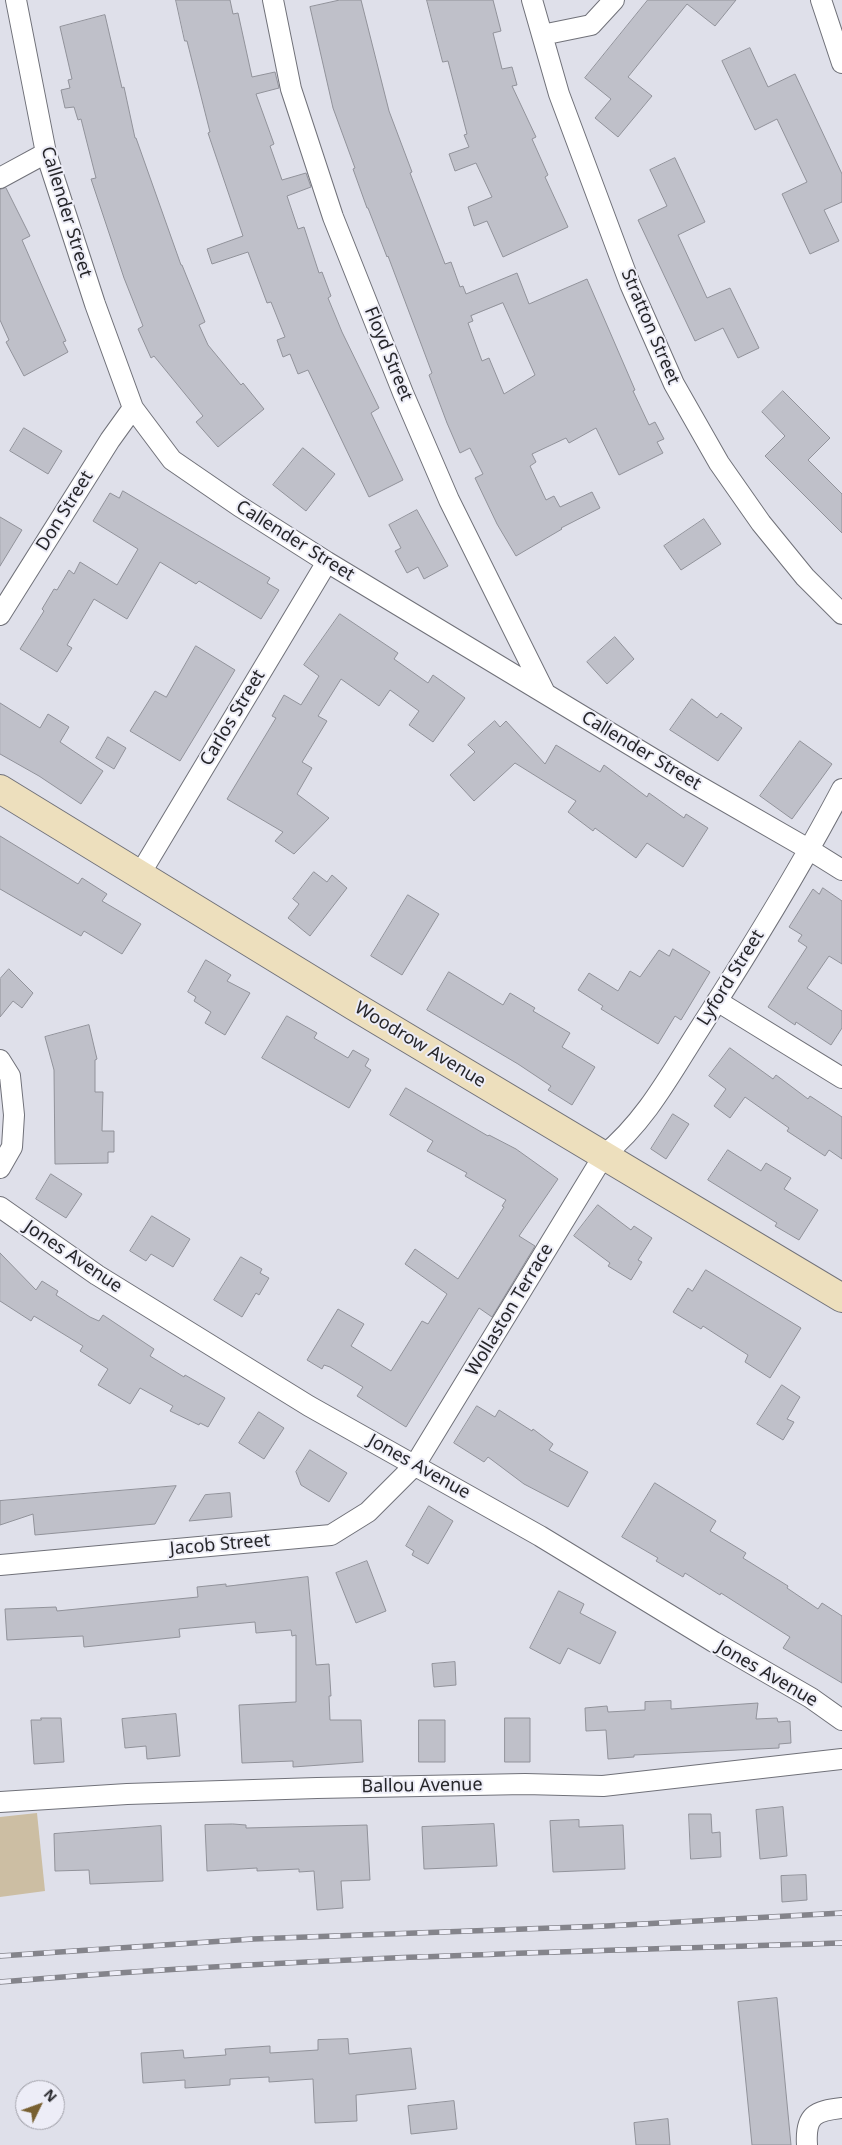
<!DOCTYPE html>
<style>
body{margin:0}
#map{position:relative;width:842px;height:2145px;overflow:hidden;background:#dfe0ea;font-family:"Noto Sans",sans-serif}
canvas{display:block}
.north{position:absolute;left:15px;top:2080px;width:50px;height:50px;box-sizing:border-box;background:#ededf7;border:1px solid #9d9da5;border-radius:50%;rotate:48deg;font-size:14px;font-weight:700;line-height:20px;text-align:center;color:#26262a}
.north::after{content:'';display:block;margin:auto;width:18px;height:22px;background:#786031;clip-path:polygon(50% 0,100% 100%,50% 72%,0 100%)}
</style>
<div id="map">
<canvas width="842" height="2145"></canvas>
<div class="north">N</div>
</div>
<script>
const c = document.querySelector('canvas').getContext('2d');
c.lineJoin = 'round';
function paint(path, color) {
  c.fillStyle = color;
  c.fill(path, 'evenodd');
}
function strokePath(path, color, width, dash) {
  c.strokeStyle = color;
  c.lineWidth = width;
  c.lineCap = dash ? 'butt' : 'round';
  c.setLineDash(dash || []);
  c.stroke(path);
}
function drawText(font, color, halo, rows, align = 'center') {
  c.font = font + ' "Noto Sans",sans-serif';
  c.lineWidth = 4;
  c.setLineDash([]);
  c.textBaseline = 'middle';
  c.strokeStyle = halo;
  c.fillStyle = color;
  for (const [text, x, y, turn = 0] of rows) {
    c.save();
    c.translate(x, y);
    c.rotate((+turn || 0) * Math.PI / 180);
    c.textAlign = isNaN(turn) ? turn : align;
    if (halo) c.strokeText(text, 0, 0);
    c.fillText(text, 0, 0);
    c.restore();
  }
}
paint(new Path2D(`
 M37,1813L45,1891L0,1897V1817Z`), '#ccbea3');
const building = new Path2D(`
 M176,0H230L233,14L238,13L252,77L275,72L279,88L256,94L274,144L270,146L282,180L306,173L311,187L287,196L298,229L304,227L319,273L322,272L331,296L328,298L342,332L379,408L371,413L403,480L369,497L308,370L298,374L290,354L283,357L277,340L285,337L271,302L267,303L248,252L212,264L207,249L243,236L208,133L210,132L187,41H185Z
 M340,0H361L389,111L412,172L410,173L445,264L451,262L460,287L463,286L466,294L517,273L529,304L587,279L635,390L633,391L649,425L655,422L664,439L657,442L663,453L619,475L596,428L569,443L566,438L532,454L536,462L530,466L546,500L554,496L560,507L592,492L600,508L561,528L562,529L516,556L497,524L475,478L483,474L470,448L460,453L447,423L429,375L432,373L388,256L387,257L368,208H367L353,169L355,168L333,108L310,7ZM503,303L535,375L504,394L489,358L482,361L468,323L473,321L471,316Z
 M427,0H493L501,31L493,33L502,69L512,67L517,85L512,86L536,137L532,139L548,175L545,177L568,227L503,257L487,221L474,226L468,207L492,197L476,163L455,171L449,154L469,147L464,135L467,134L448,61L443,62Z
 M648,0H736L715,26L687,4L628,77L652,96L618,137L595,118L611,99L585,78Z
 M105,15L122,88L124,87L135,138H136L181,265H182L205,322L199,325L208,345L241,385L243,383L264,409L218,447L196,422L203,416L154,356L151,358L138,329L143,326L124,278L91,179L96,178L81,119L78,120L74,107L65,108L61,90L70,88L68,80L72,79L60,27Z
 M750,48L768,87L795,74L842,174V202L824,210L839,241L810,254L782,194L807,182L777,119L755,130L722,61Z
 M675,158L705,222L678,235L707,298L730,288L759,348L738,358L723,328L695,341L638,220L667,206L650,170Z
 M6,188L30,236L22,240L66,341L63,342L68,352L24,376L6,342L9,340L0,320V190Z
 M783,391L830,438L808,460L842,494V533L765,456L785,436L762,412Z
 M24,428L62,451L48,474L10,451Z
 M303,448L335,474L306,511L273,485Z
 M123,491L270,578L267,583L279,590L261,619L199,581L196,584L160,562L127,619L94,599L67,645L72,648L57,672L20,649L44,611L42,609L54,589L57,590L69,570L74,574L80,562L117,585L138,549L93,521L110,493L119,498Z
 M417,510L448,566L424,579L418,567L407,573L395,551L401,548L389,525Z
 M0,517L22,530L0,566Z
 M704,519L721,544L681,570L664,546Z
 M340,614L398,653L394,659L428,683L433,675L465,698L433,742L409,725L419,711L390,690L379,706L341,679L318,716L327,721L302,762L312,768L297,794L329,818L294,854L275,841L283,832L227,799L276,718L272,716L284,695L301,705L319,676L304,665Z
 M615,637L634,659L607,684L587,662Z
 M196,646L235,670L180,761L130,731L155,691L166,697Z
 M692,699L717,718L721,713L742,728L718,761L670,730Z
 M0,703L40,728L48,714L69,727L60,742L103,771L81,804L39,776L0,754Z
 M495,721L500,727L506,721L545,764L556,745L600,772L604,765L647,797L649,793L684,818L686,814L708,828L683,867L647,843L636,858L595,828L593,831L568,812L576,801L515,763L474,801L450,775L475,752L468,745Z
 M108,737L126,748L114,769L96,758Z
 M800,741L832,764L792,819L760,796Z
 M0,836L78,884L82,878L107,894L102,901L141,924L122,954L84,931L81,936L0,889Z
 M314,872L327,882L332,875L347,888L310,936L288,918L299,904L293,899Z
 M823,888L842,901V964L829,956L807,988L842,1011V1028L831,1045L796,1022L795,1025L768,1007L807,947L798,941L802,935L789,927L813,889L819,894Z
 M408,895L439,914L402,975L371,956Z
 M673,949L710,972L681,1020L675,1016L658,1044L601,1009L603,1006L578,990L589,973L618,991L630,971L640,977L659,950L669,956Z
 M206,960L231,975L227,981L250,993L225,1035L205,1023L211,1012L194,1001L196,997L188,992Z
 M9,969L33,993L22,1008L13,1001L0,1017V979Z
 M449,972L503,1005L510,993L535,1008L533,1011L570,1033L562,1047L595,1067L572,1105L548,1090L551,1086L518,1064L427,1010Z
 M287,1016L317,1033L314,1038L348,1058L353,1050L369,1059L365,1066L371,1070L349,1108L262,1058Z
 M89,1025L97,1059L95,1060V1092H103L102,1131H114V1152H108V1163L55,1164L54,1070L45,1037Z
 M730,1048L773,1079L776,1075L808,1099L810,1096L842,1117V1159L829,1150L825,1156L787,1131L789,1128L745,1097L730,1118L714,1106L726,1089L709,1076Z
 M406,1088L488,1136L489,1135L516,1149L558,1179L519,1236L535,1246L492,1317L479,1308L406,1427L357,1396L363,1387L330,1367L324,1365L322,1369L307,1360L338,1309L364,1324L351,1346L391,1371L422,1321L428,1324L447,1294L405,1264L415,1249L458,1279L504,1207L502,1206L506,1200L465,1176L467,1173L427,1151L433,1141L390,1115Z
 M673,1114L689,1124L666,1159L651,1149Z
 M728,1150L761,1171L766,1163L791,1178L784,1189L818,1210L799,1240L775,1226L777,1223L708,1180Z
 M51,1174L82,1194L66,1218L36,1199Z
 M598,1205L631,1230L634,1226L652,1238L638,1260L642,1262L631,1280L608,1266L610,1263L574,1236Z
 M152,1216L190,1239L173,1267L151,1254L146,1261L130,1251Z
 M0,1253L36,1290L42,1281L58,1291L56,1295L90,1317L99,1321L103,1315L154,1349L150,1356L184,1377L185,1375L225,1398L208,1427L200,1423L199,1425L170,1411L173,1406L140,1388L130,1404L98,1385L108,1369L80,1351L83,1346L34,1316L31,1321L0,1301Z
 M241,1257L262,1269L260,1273L269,1278L259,1295L256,1293L242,1317L214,1300Z
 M706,1270L801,1328L770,1378L745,1362L748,1355L703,1326L701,1329L673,1312L688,1288L692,1291Z
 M782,1385L800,1397L787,1419L794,1422L783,1440L757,1424Z
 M477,1406L495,1417L499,1410L532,1431L533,1429L553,1444L549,1450L588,1472L568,1507L524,1484L488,1457L484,1462L454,1443Z
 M259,1412L284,1428L264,1459L239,1443Z
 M310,1450L347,1473L329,1502L301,1485L296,1472Z
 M655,1483L716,1521L710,1531L746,1553L743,1558L788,1586L787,1588L818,1609L822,1603L842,1616V1683L783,1648L790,1637L721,1593L720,1595L685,1573L683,1577L656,1561L658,1558L622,1537Z
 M176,1486L155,1524L35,1535L33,1514L0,1525V1501Z
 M230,1493L232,1517L189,1521L205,1495Z
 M429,1506L453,1521L428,1564L412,1555L414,1551L406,1546Z
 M367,1561L386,1611L356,1623L336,1573Z
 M308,1577L316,1665L329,1664L331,1696H329L330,1720H361L363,1762L293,1767V1761L242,1763L239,1705L296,1702V1635L292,1636L291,1630L256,1633L255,1622L179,1629L180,1637L84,1647L83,1636L7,1640L5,1609L56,1607L57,1611L198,1597L197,1587L226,1584V1586Z
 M559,1591L584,1604L580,1613L616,1632L600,1664L568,1648L560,1664L530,1648Z
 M455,1662L456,1685L434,1687L432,1664Z
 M671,1701V1709L758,1703L756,1719L777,1718L778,1722L790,1721L791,1743L779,1744V1748L634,1755V1757L608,1759L606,1730L586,1731L585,1708L607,1706L608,1712L645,1710V1702Z
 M176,1714L180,1756L147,1759L146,1746L125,1748L122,1719Z
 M41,1718H61L64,1762L34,1764L31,1720H41Z
 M505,1718H530V1762H505Z
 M419,1720H445V1762H419Z
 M783,1807L787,1856L760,1859L756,1810Z
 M689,1814H711L712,1833L720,1832L721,1857L691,1859Z
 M579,1820V1827L623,1825L625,1869L553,1872L550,1821Z
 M233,1824L246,1825V1828L367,1825L370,1880L341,1881L343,1908L317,1910L314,1871L299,1872V1869L257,1871V1868L207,1871L205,1825Z
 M494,1824L497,1866L424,1869L422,1827Z
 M161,1826L163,1881L90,1884L89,1870L55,1871L54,1834Z
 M806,1875L807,1900L782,1902L781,1876Z
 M777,1998L791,2145H752L738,2002Z
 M348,2039L349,2054L411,2048L416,2089L356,2095L357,2121L315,2123L313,2079L269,2082V2077L230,2079V2085L185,2088V2080L143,2083L141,2053L183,2050L184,2058L226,2055L225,2049L270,2046V2053L318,2050V2040Z
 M454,2101L457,2129L411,2134L408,2106Z
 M668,2119L670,2145H636L634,2123Z`);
paint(building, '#bfc0c9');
strokePath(building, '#91929a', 1);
const street = new Path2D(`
 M16,0L46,153L95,304L133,408L172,460L239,506L327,562L690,781L810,850L842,870
 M273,0L291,89L333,217L403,393L449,500L545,693
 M532,0L559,94L630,284L674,384L719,463L761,523L805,577L842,614
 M821,0L842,63
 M542,35L591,25L614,0
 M0,178L46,153
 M0,615L110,440L133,408
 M140,874L327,562
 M717,1001L842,1078
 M0,1060L10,1076L14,1115L12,1147L0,1168
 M0,1207L97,1275L309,1406L540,1536L714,1642L811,1698L842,1720
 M0,1565L331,1535L368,1512L415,1465L604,1155C646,1121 671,1073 700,1028C750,950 799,871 842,789
 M0,1802L127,1794L317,1788L525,1784L603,1786L842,1759
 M807,2145C805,2115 815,2111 842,2108`);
const secondary = new Path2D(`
 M0,789L354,1006L842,1298`);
strokePath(street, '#707179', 22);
strokePath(secondary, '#707179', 30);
strokePath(street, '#fff', 20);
strokePath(secondary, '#eddfbd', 28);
const rail = new Path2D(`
 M0,1956L253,1939L606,1926L842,1913
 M0,1982C280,1958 561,1952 842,1943`);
strokePath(rail, '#84848b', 5.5);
strokePath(rail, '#ededf7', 4, [11]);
drawText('18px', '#26262a', '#ededf7', [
 ["Callender Street",66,212,73],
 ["Stratton Street",650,327,67],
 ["Floyd Street",388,354,68],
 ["Don Street",65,511,-58],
 ["Callender Street",295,541,32],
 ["Carlos Street",233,718,-59],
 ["Callender Street",641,751,31],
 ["Lyford Street",731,978,-58],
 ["Woodrow Avenue",420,1045,31],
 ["Jones Avenue",73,1257,34],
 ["Wollaston Terrace",510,1310,-59],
 ["Jones Avenue",419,1467,29],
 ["Jacob Street",220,1545,-5],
 ["Jones Avenue",767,1674,30],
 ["Ballou Avenue",422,1786,-1]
]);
</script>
